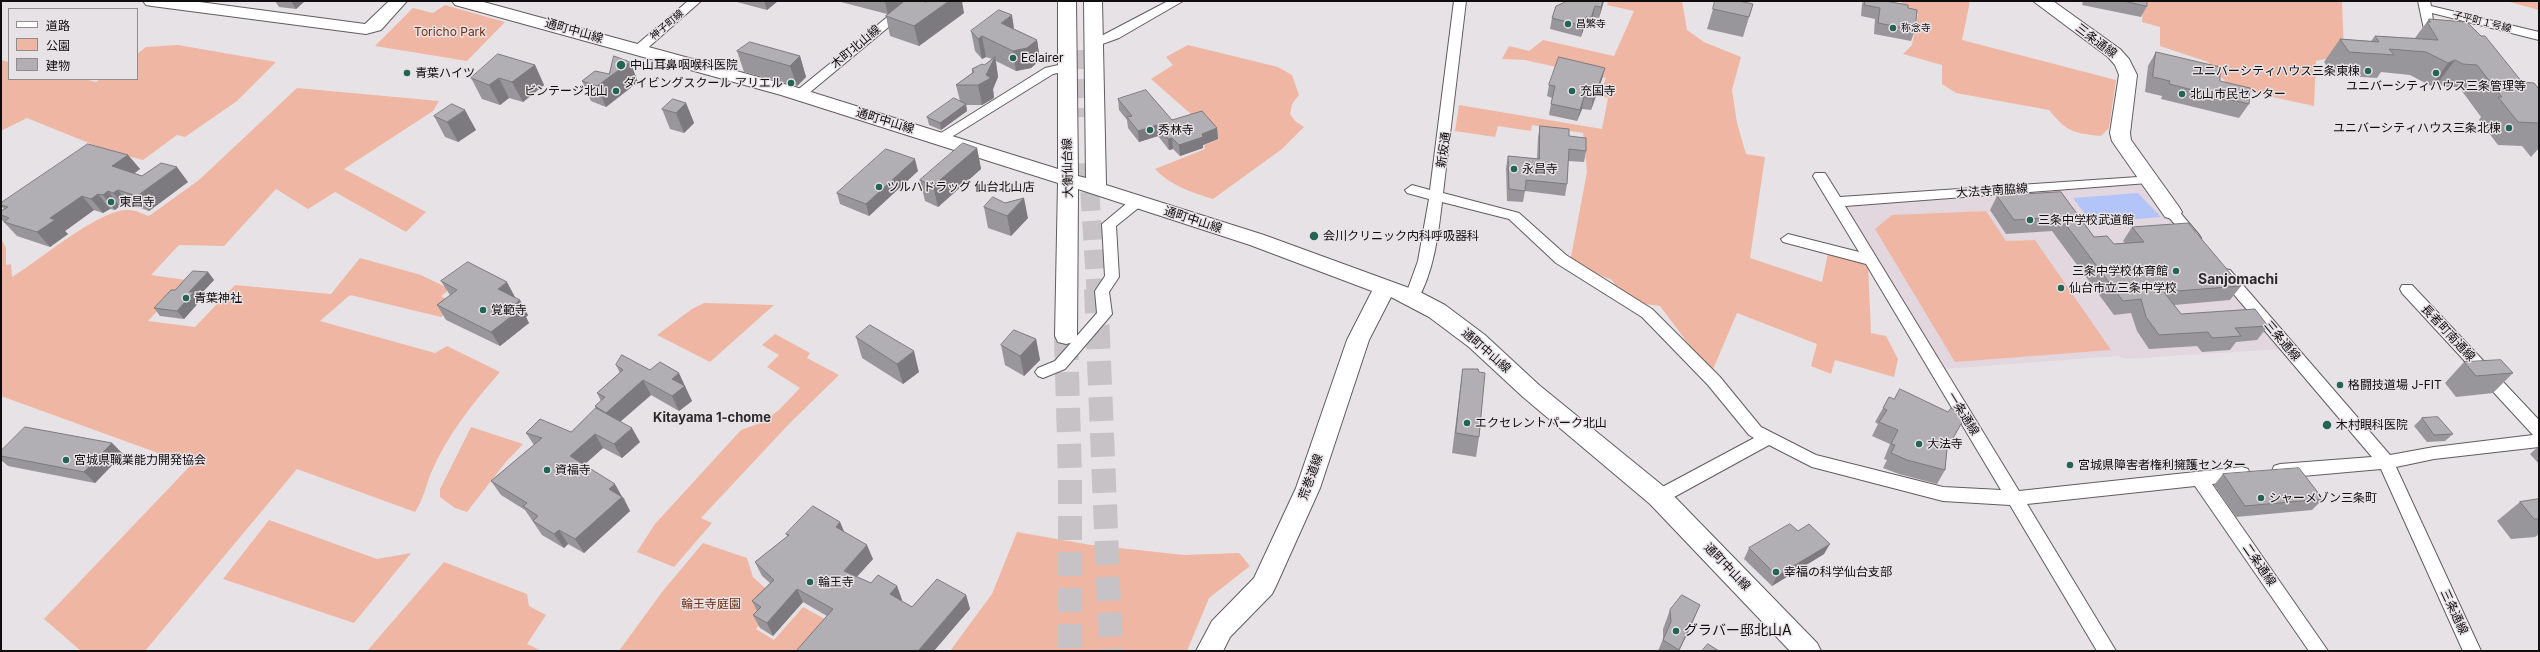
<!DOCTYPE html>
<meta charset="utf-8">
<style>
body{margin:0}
#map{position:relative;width:2540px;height:652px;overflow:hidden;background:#e7e2e5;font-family:Inter,"Noto Sans JP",sans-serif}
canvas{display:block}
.frame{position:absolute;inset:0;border:2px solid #0f0d0e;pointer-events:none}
.legend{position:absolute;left:8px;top:8px;width:130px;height:72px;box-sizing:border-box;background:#e7e2e5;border:1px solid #918d8f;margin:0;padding:5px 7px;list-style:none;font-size:12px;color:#0f0d0e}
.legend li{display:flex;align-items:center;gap:8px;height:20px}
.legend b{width:20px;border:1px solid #918d8f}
</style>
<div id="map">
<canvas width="2540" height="652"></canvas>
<div class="frame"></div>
<ul class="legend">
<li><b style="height:5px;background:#fff"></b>道路</li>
<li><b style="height:11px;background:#efb7a3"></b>公園</li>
<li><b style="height:11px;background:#b1afb4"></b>建物</li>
</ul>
</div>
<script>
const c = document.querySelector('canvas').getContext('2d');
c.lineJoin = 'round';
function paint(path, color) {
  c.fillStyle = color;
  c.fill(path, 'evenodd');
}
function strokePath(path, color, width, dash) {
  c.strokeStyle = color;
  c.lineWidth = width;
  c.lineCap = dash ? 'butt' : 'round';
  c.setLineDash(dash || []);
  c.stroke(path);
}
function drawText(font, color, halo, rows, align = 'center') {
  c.font = font + ' Inter,"Noto Sans JP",sans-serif';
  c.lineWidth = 3;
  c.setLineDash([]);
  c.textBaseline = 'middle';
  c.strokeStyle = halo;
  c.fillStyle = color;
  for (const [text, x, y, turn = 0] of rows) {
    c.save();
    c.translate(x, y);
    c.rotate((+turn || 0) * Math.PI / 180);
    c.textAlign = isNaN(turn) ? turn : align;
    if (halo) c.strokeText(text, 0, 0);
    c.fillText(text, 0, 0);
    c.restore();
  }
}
paint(new Path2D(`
 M2141,182L2166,216L2279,349L2126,359L2117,356L1944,369L1843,204Z`), '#e2d6df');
paint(new Path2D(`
 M1608,1H1682L1687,30L1704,42L1741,57L1732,90L1737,123L1746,154L1765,157L1750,258L1822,282L1828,253L1868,264L1871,333L1886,336L1898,359L1894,377L1835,360L1831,374L1811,366L1817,344L1737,313L1711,374L1660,306L1637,303L1617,288L1612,280L1570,262L1587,172L1583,133L1532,125L1531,131L1498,126L1495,137L1455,131L1459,105L1602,129L1608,98L1599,96L1606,78L1525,60L1502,59L1509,46L1529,51L1543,40L1614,56L1634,11L1607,5Z
 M1902,1H1970L1962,40L2116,80L2109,128L2101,136C2073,133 2067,132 2049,110L1956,93L1942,84V65L1903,54L1912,45L1918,14L1901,10Z
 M2144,1H2342L2344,52L2339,56L2316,61L2314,106L2231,88L2208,62L2160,46V27L2142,22Z
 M2506,1H2539V10Z
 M445,5L505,22L467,61L375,46L413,8L433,13Z
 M178,45L276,62L237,101L185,137L177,135L143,160L111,152L27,118L1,131V60L9,62V79H84L96,82L100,79H137V54L146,47Z
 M1188,45L1278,67L1292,75L1299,95L1292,104L1290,114L1295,121L1304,127L1282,149L1213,199C1191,192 1171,186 1155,169L1205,149L1204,145L1219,139L1203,121L1200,122L1151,79L1173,65L1166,57Z
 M297,88L439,101L433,111L344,169L426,212L406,232L335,192L308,209L276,189L224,246L179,245L151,275L186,280L148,321L195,327L235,285L331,294L360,258L421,275L450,289L441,296L457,305L441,317L350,295L320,321L435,353L447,346L500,372C473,403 447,435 431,473C425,488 424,498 415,512L297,469L145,651H81L44,619L191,465L1,396V238L6,248V265L11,264L12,277C39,261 100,208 129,210C135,210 143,214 149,216L199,180Z
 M1986,211L2006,241L2035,240L2111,350L1955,362L1875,229L1892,215Z
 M704,303L774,305L710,362L657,335L692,309Z
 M775,334L810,353L807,358L839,375L788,425L701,518L712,523L674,567L637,552L655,524L741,430L763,422L779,410L800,388L767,367L779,355L762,345Z
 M471,427L523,444L505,463L467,512L455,508L440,497V489Z
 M269,520L377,559L411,553L354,623L223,579Z
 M1017,532L1091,545L1184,555L1239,553L1250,566L1209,598L1187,651H950L992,594Z
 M703,543L747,558L753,577L773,595L763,621L756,629L774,640L803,607L834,624L810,651H619L662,592Z
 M444,562L527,594L529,606L546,615L527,644L542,651H367Z`), '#efb7a3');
paint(new Path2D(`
 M2138,193L2161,217L2092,223L2073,198Z`), '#b3c4f8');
strokePath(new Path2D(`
 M1084,50L1086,117
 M1088,163L1096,290`), '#c7c2c5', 19, [19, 10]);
strokePath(new Path2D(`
 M1096,289L1111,651
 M1066,336L1070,477V651`), '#c7c2c5', 24, [24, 12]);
const street = new Path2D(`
 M688,1H701L642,53H634L632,50L634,47Z
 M907,1H920L803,98H795L793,95L795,92Z
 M1168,1H1183L1119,38L1094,47L1088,43Z
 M1454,1H1466L1443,193L1519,213L1566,255L1652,309L1720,377L1761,427L1816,455L1943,487L2001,490L1866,264L1783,242L1781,239L1788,234L1859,252L1813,176L1815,173H1825L1840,197L2153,176L2155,179L2153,182L2148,183L1845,206L2019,491L2242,467L2248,469L2250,474L2248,479L2212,484L2328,651H2309L2195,486L2027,504L2116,651H2097L2010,505L1943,501L1812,467L1769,445L1665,502L1659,504L1653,502L1651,497L1653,492L1754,438L1749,435L1708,385L1642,317L1556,263L1509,219L1442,202C1438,236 1434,271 1417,301L1412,302L1405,297L1418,261L1429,199L1407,193L1405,190L1412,185L1430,190Z
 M2418,1H2430L2431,6L2539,32V40L2432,13L2434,28L2445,32L2439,36L2425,34Z
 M1067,63L1071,64L1073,67L1071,70L1053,74L945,141H935L933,138L1045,68Z
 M1137,197L1144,202L1142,205L1116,226L1119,277L1109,292L1112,314L1065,369L1043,378L1038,376L1035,372L1038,368L1055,361L1097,313L1095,291L1105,276L1102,224L1132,199Z
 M2172,207L2177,209L2199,235L2201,238L2199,241H2189L2167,215L2165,212L2167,209Z
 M2225,269L2230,270L2390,455L2434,447L2533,435L2402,293L2400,289L2402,285H2412L2539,420V447L2434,459L2396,467L2481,651H2463L2381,469L2280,478L2274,476L2272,471L2274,466L2280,464L2372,457L2220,278L2218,274L2220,270Z`);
const secondary = new Path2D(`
 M143,1H192L365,24L389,1H407L381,30L366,34L152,6L146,5Z
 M452,1H480L795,87L1058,169V1H1076L1078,176L1086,178L1084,1H1102L1106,185L1264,235L1420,292L1445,305L1485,335L1539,385L1668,490L1817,643L1821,651H1790L1650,504L1523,397L1469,347L1429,317L1391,297L1369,340L1320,488L1276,586L1272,594L1230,637L1223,651H1196L1212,621L1254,578L1296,488L1347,340L1372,291L1250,245L1078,189L1077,336L1074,342L1066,344L1058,342L1055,336L1058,183L781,95L455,5Z
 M2033,1H2053L2120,49L2129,59L2137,75L2130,133L2131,140L2179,207L2182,212L2179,217L2172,219L2165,217L2112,141L2110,133L2119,75L2115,65L2108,57Z`);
strokePath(street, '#615c5f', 2);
strokePath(secondary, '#615c5f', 2);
paint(street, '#fff');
paint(secondary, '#fff');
paint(new Path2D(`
 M275,1H305L296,9L279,7Z
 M733,1H778L767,10Z
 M837,1H904L895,9L926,2L964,13L919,46L890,36L886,16L887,14Z
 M1604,1L1599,18L1593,17L1588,29L1584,28L1581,37L1550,29L1552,18Z
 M1863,1H1885L1908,8L1915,30L1911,41L1874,34L1875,19L1861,16L1862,4Z
 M2083,1H2147V6L2141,17L2082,5Z
 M1753,4L1743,37L1707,29L1713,9Z
 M2429,19L2522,82L2539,89V148L2531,157L2522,146L2498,145L2479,120L2481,117L2459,87H2445L2438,83L2431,86L2410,75L2381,72L2377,78L2333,75L2324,62L2340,39L2371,41L2375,36L2415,38Z
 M1014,29L1037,40L1040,60L1031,68L1016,71L996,61L998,77L993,89L994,98L982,105H966L967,111L941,130L929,125L927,117L960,101L956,85L972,73V69L984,65L992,59L986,57L982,59L975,51L971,31Z
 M737,51L800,56L806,77L797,86L744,72Z
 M2156,52L2220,81L2249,104L2239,118L2161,99L2162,96L2145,92L2148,66Z
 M630,62L638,82L606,107L591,101L582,81L609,74Z
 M535,65L544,85L523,102L509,98L500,105L482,99L471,78Z
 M1605,68L1602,79L1591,110L1582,109L1577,121L1549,115L1552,98L1547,96L1549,85Z
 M1118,99L1172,120L1217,128L1218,139L1203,145V148L1180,156L1173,149L1169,150L1158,136L1139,142L1128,128L1127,120L1119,110Z
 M686,103L694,123L684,133L670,129L662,109Z
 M434,116L476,130L458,142L445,137Z
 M1540,126L1569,136L1586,151L1584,162L1568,161L1567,184L1565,196L1525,191L1523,202L1507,201L1506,168L1508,156L1537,159L1538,137Z
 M977,148L981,169L938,207L925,201L920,180Z
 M128,155L140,169L134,173L142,176L188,182L149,211L129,204L125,207L120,206L115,210L110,209L103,213L94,210L65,231L68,234L50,247L17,236L1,219V211L4,209L1,206V203Z
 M918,171L869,216L840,204L837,193Z
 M2061,192L2094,237L2114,244L2125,243L2123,241L2132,227L2241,286L2230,300L2174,305L2181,314L2268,326L2257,340L2236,342L2230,350L2202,352L2197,346L2149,349L2137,331L2131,313L2114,315L2052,231L2006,234L1990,210L1997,196Z
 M984,207L1028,218L1011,236L988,228Z
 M208,272L214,280L198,297L201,300L184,319L160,316L154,308L175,290Z
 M441,281L515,297H514L520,300L528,315L526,317L529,323L500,346L446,320L437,305L450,295Z
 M856,337L919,372L903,384L862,358Z
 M1036,339L1040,360L1024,376L1005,365L1001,345Z
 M2464,362L2513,373L2493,393L2456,397L2445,383Z
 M616,365L650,370L686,387L685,388L692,401L679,411L651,395L620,422L640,442L622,458L603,448L584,465L624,498L630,511L584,553L568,544L564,548L542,535L525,510L501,495L491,481L534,445L526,433L571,432L596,409L595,406L601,401L597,393L620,373Z
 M1463,369L1479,437L1476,457L1452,453L1460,390Z
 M1889,397L1947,449L1945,470L1937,484L1899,474L1883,468L1887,460L1884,459L1890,444L1872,436L1878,424L1875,422L1883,408Z
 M2422,418L2453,434L2445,441L2427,442L2414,426Z
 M112,443L123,454L95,483L8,466L1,460V451Z
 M2539,446V464L2530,454Z
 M2223,474L2323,499L2312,510L2236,517L2214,485Z
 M2539,499V534L2535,537L2511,539L2497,521L2520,502Z
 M840,522L844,532L873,559L857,577L871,583L897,586L902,600V601L912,607L966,595L970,609L827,616L803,602L773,636L760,628L753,615L757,611L752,601L770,583L762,576L755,562L788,537L786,534Z
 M1798,531L1824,554L1772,586L1744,559L1749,548Z
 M1670,610L1692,624L1679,651H1658L1663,639V629Z`), '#98969b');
paint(new Path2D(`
 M291,1H305L296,9Z
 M764,1H778L767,10Z
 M885,1H904L888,15Z
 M949,1H962L964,13L919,46L914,26Z
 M1603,1H1604L1599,18L1601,7Z
 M1595,6L1593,17L1588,29L1591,18Z
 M1012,15L1015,35L1001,23Z
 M1586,17L1584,28L1581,37L1583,26Z
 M982,36L986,57L982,59L978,39Z
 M1037,40L1040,60L1031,68L1016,71L1013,51Z
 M800,56L806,77L797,86L790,66Z
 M995,57L998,77L993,89L994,98L982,105L978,85L986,75Z
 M2455,60L2438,83L2431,86L2448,63Z
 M630,62L638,82L606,107L597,86Z
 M535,65L544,85L523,102L512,82Z
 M1605,68L1602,79L1591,110L1593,99Z
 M499,78L509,98L500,105L489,85Z
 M1584,97L1582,109L1577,121L1580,110Z
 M686,103L694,123L684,133L676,113Z
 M966,104L967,111L941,130L940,123Z
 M465,110L476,130L458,142L447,122Z
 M1157,125L1158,136L1139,142L1138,131Z
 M1217,128L1218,139L1203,145V148L1180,156L1179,145L1202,134Z
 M1172,138L1173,149L1169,150L1168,139Z
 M977,148L981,169L938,207L933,186Z
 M128,155L140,169L124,181L112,166Z
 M915,159L918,171L869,216L866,204Z
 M177,167L188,182L149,211L137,196Z
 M118,190L129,204L125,207L113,193Z
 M108,191L120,206L115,210L103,195Z
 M98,194L110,209L103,213L91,199Z
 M82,196L94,210L65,231L68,234L50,247L37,232L50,218Z
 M1024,198L1028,218L1011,236L1007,216Z
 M208,272L214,280L198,297L201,300L184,319L177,311L189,292Z
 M507,282L515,297L506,303L498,289Z
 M520,300L528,315L526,317L529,323L500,346L491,332L515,304Z
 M1036,339L1040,360L1024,376L1020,356Z
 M914,351L919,372L903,384L897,364Z
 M679,373L692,401L679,411L672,396V379Z
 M643,380L651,395L614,427L606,413Z
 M632,428L640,442L622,458L614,444Z
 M595,434L603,448L578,470L570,456Z
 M112,443L123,454L95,483L84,472Z
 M615,484L630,511L584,553L575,539L609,489Z
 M840,522L846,536L836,527Z
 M559,530L568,544L564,548L554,534Z
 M1830,544L1824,554L1772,586L1777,576Z
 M867,545L873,559L849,585L844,571Z
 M897,586L902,600L895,607L890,594Z
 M797,589L803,602L773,636L767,623Z
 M966,595L970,609L934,651H918Z
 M1700,605L1692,624L1679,651Z`), '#7c7a7e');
const building = new Path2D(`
 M905,1H921L926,2L928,1H949L914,26L886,16Z
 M1564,1H1603L1601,7L1595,6L1591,18L1586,17L1583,26L1552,18L1556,6L1563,3Z
 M1715,1H1739L1753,4L1749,17L1713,9Z
 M1865,1H1885L1908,5V8L1917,10L1915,30L1878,23L1880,8L1865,5Z
 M2124,1H2147V6Z
 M999,10L1012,15L1001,23L1037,40L1027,48L1013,51L982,36L978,39L971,31Z
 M2429,19L2467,22L2481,36H2485L2522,82L2534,83L2539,89V123L2518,122L2498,97H2502L2477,65L2463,64L2455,60L2448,63L2426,52L2389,49L2394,55L2349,52L2340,39L2379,42L2375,36L2438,40L2427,22H2430Z
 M750,42L800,56L790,66L737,51Z
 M2156,52L2220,67V81L2250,88L2249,104L2169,84L2170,81L2153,77Z
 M498,54L535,65L512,82L499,78L489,85L471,78Z
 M614,56L630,62L597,86L582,81L595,71L609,74Z
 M995,57L986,75L991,78L978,85H956L974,72L972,69L982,64L984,65Z
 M1559,57L1605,68L1593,99L1584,97L1580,110L1551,104L1555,86L1549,85Z
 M1146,90L1172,120L1202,111L1217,128L1202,134L1203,137L1179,145L1172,138L1168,139L1157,125L1138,131L1127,117L1132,116L1118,99Z
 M954,98L966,104L940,123L927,117Z
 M673,99L686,103L676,113L662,109Z
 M452,104L465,110L447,122L434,116Z
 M1540,126L1569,129V136L1586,138V151L1569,149L1567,184L1526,180L1525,191L1509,189L1508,156L1539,159Z
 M963,143L977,148L933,186L920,180Z
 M88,144L128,155L112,166L142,176L161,163L177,167L137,196L118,190L113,193L108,191L103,195L98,194L91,199L82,196L50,218L55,220L37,232L4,222L9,218L1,215V211L8,207L1,205V203Z
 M886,149L915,159L866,204L837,193Z
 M2061,192L2094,237L2107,236L2114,244L2144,242L2132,227L2188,223L2241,286L2164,292L2181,314L2255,309L2268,326L2235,328L2241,336L2212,338L2208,332L2159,335L2146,317L2141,299L2123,301L2060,217L2014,220L1997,196Z
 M993,197L1005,203L1024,198L1007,216L984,207Z
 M468,262L507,282L498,289L520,300L515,304L521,309L491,332L437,305L457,290L441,281Z
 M193,271L208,272L189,292H194L177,311L154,308L171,290H175Z
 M870,325L914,351L897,364L856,337Z
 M1014,330L1036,339L1020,356L1001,345Z
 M622,355L650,370L660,362L679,373L672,379L685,386L672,396L643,380L606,413L595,406L605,397L597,393L623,370L616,365Z
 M2501,360L2513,373L2476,376L2464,362Z
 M1463,369H1478L1479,372L1485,373L1479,437L1456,433Z
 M1900,389L1948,412L1951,408L1966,415L1947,449L1945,470L1907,460L1891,453L1895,445L1891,444L1898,430L1879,422L1887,410L1883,408L1889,397L1894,399Z
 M596,408L632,428L614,444L595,434L570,456L615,484L609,489L622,497L575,539L559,530L554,534L533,521L538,516L523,506L527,503L491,481L542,438L526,433L540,419L571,432Z
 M2438,417L2453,434L2434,435L2422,418Z
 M25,427L112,443L84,472L1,456V451Z
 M2299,468L2323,499L2245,506L2223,474Z
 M2539,499V519H2534L2520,502Z
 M813,506L840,522L836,527L867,545L844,571L871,583L878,575L897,586L890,594L912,607L937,579L966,595L918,651H796L833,609L797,589L767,623L753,615L761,607L752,601L774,580L755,562L789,535L786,534Z
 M1790,524L1798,531L1809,524L1830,544L1777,576L1749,548Z
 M1682,595L1700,605L1679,650L1663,640L1671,622L1670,610Z
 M1708,644L1719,651H1702Z`);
paint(building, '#b1afb4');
strokePath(building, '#7c7a7e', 1);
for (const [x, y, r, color] of [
 [1568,24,4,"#236452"],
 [1893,28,4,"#236452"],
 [1013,58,4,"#236452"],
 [621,65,5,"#236452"],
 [2368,71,4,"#236452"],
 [407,73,4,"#236452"],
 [2436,73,4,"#236452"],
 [791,83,4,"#236452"],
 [616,91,4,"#236452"],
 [1572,91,4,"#236452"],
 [2182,94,4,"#236452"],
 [2509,128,4,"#236452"],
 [1150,130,4,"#236452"],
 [1514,169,4,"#236452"],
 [879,187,4,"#236452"],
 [111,202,4,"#236452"],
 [2030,220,4,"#236452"],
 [1314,236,5,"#236452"],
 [2176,271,4,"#236452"],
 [2061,288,4,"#236452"],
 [186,298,4,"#236452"],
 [483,310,4,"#236452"],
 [2340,385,4,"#236452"],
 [1467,423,4,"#236452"],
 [2327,425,5,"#236452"],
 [1919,444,4,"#236452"],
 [66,460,4,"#236452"],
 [2070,465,4,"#236452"],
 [547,470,4,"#236452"],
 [2261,498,4,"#236452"],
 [1776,572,4,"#236452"],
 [810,582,4,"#236452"],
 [1676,631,4,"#236452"]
]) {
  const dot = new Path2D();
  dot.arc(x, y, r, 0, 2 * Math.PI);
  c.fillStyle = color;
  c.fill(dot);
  strokePath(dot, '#e7e2e5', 1.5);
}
drawText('10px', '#0f0d0e', '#e7e2e5', [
 ["子平町１号線",2482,22,14],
 ["神子町線",667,25,-40]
]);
drawText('10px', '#0f0d0e', '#e7e2e5', [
 ["昌繁寺",1576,24],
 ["称念寺",1901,28]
], 'left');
drawText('12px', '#0f0d0e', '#e7e2e5', [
 ["通町中山線",574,31,16],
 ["三条通線",2096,41,37],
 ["木町北山線",856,47,-40],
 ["通町中山線",885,121,17],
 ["新坂通",1444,150,-82],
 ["大衡仙台線",1068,168,-91],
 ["大法寺南脇線",1992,191,-4],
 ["通町中山線",1193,220,18],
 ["長者町南通線",2448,333,47],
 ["三条通線",2282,341,50],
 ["通町中山線",1486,351,41],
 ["一条通線",1963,414,58],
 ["荒巻道線",1311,477,-70],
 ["二条通線",2259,565,55],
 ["通町中山線",1727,567,46],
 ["三条通線",2454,612,65]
]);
drawText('12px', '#722d10', '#e7e2e5', [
 ["Toricho Park",450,32],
 ["輪王寺庭園",711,604]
]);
drawText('12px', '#0f0d0e', '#e7e2e5', [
 ["Eclairer",1021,58],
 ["中山耳鼻咽喉科医院",630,65],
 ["ユニバーシティハウス三条東棟",2360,71,"right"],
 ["青葉ハイツ",415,73],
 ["ダイビングスクール アリエル",783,83,"right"],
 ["ユニバーシティハウス三条管理等",2436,86,"center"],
 ["ビンテージ北山",608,91,"right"],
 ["充国寺",1580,91],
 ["北山市民センター",2190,94],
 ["ユニバーシティハウス三条北棟",2501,128,"right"],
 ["秀林寺",1158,130],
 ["永昌寺",1522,169],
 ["ツルハドラッグ 仙台北山店",887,187],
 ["東昌寺",119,202],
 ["三条中学校武道館",2038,220],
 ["会川クリニック内科呼吸器科",1323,236],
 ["三条中学校体育館",2168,271,"right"],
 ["仙台市立三条中学校",2069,288],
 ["青葉神社",194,298],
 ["覚範寺",491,310],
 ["格闘技道場 J-FIT",2348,385],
 ["エクセレントパーク北山",1475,423],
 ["木村眼科医院",2336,425],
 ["大法寺",1927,444],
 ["宮城県職業能力開発協会",74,460],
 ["宮城県障害者権利擁護センター",2078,465],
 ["資福寺",555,470],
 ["シャーメゾン三条町",2269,498],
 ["幸福の科学仙台支部",1784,572],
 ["輪王寺",818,582]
], 'left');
drawText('bold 13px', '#2d292c', '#e7e2e5', [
 ["Kitayama 1-chome",712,418]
]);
drawText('bold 14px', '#2d292c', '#e7e2e5', [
 ["Sanjomachi",2238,280]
]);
drawText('14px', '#0f0d0e', '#e7e2e5', [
 ["グラバー邸北山A",1684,631]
], 'left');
</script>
